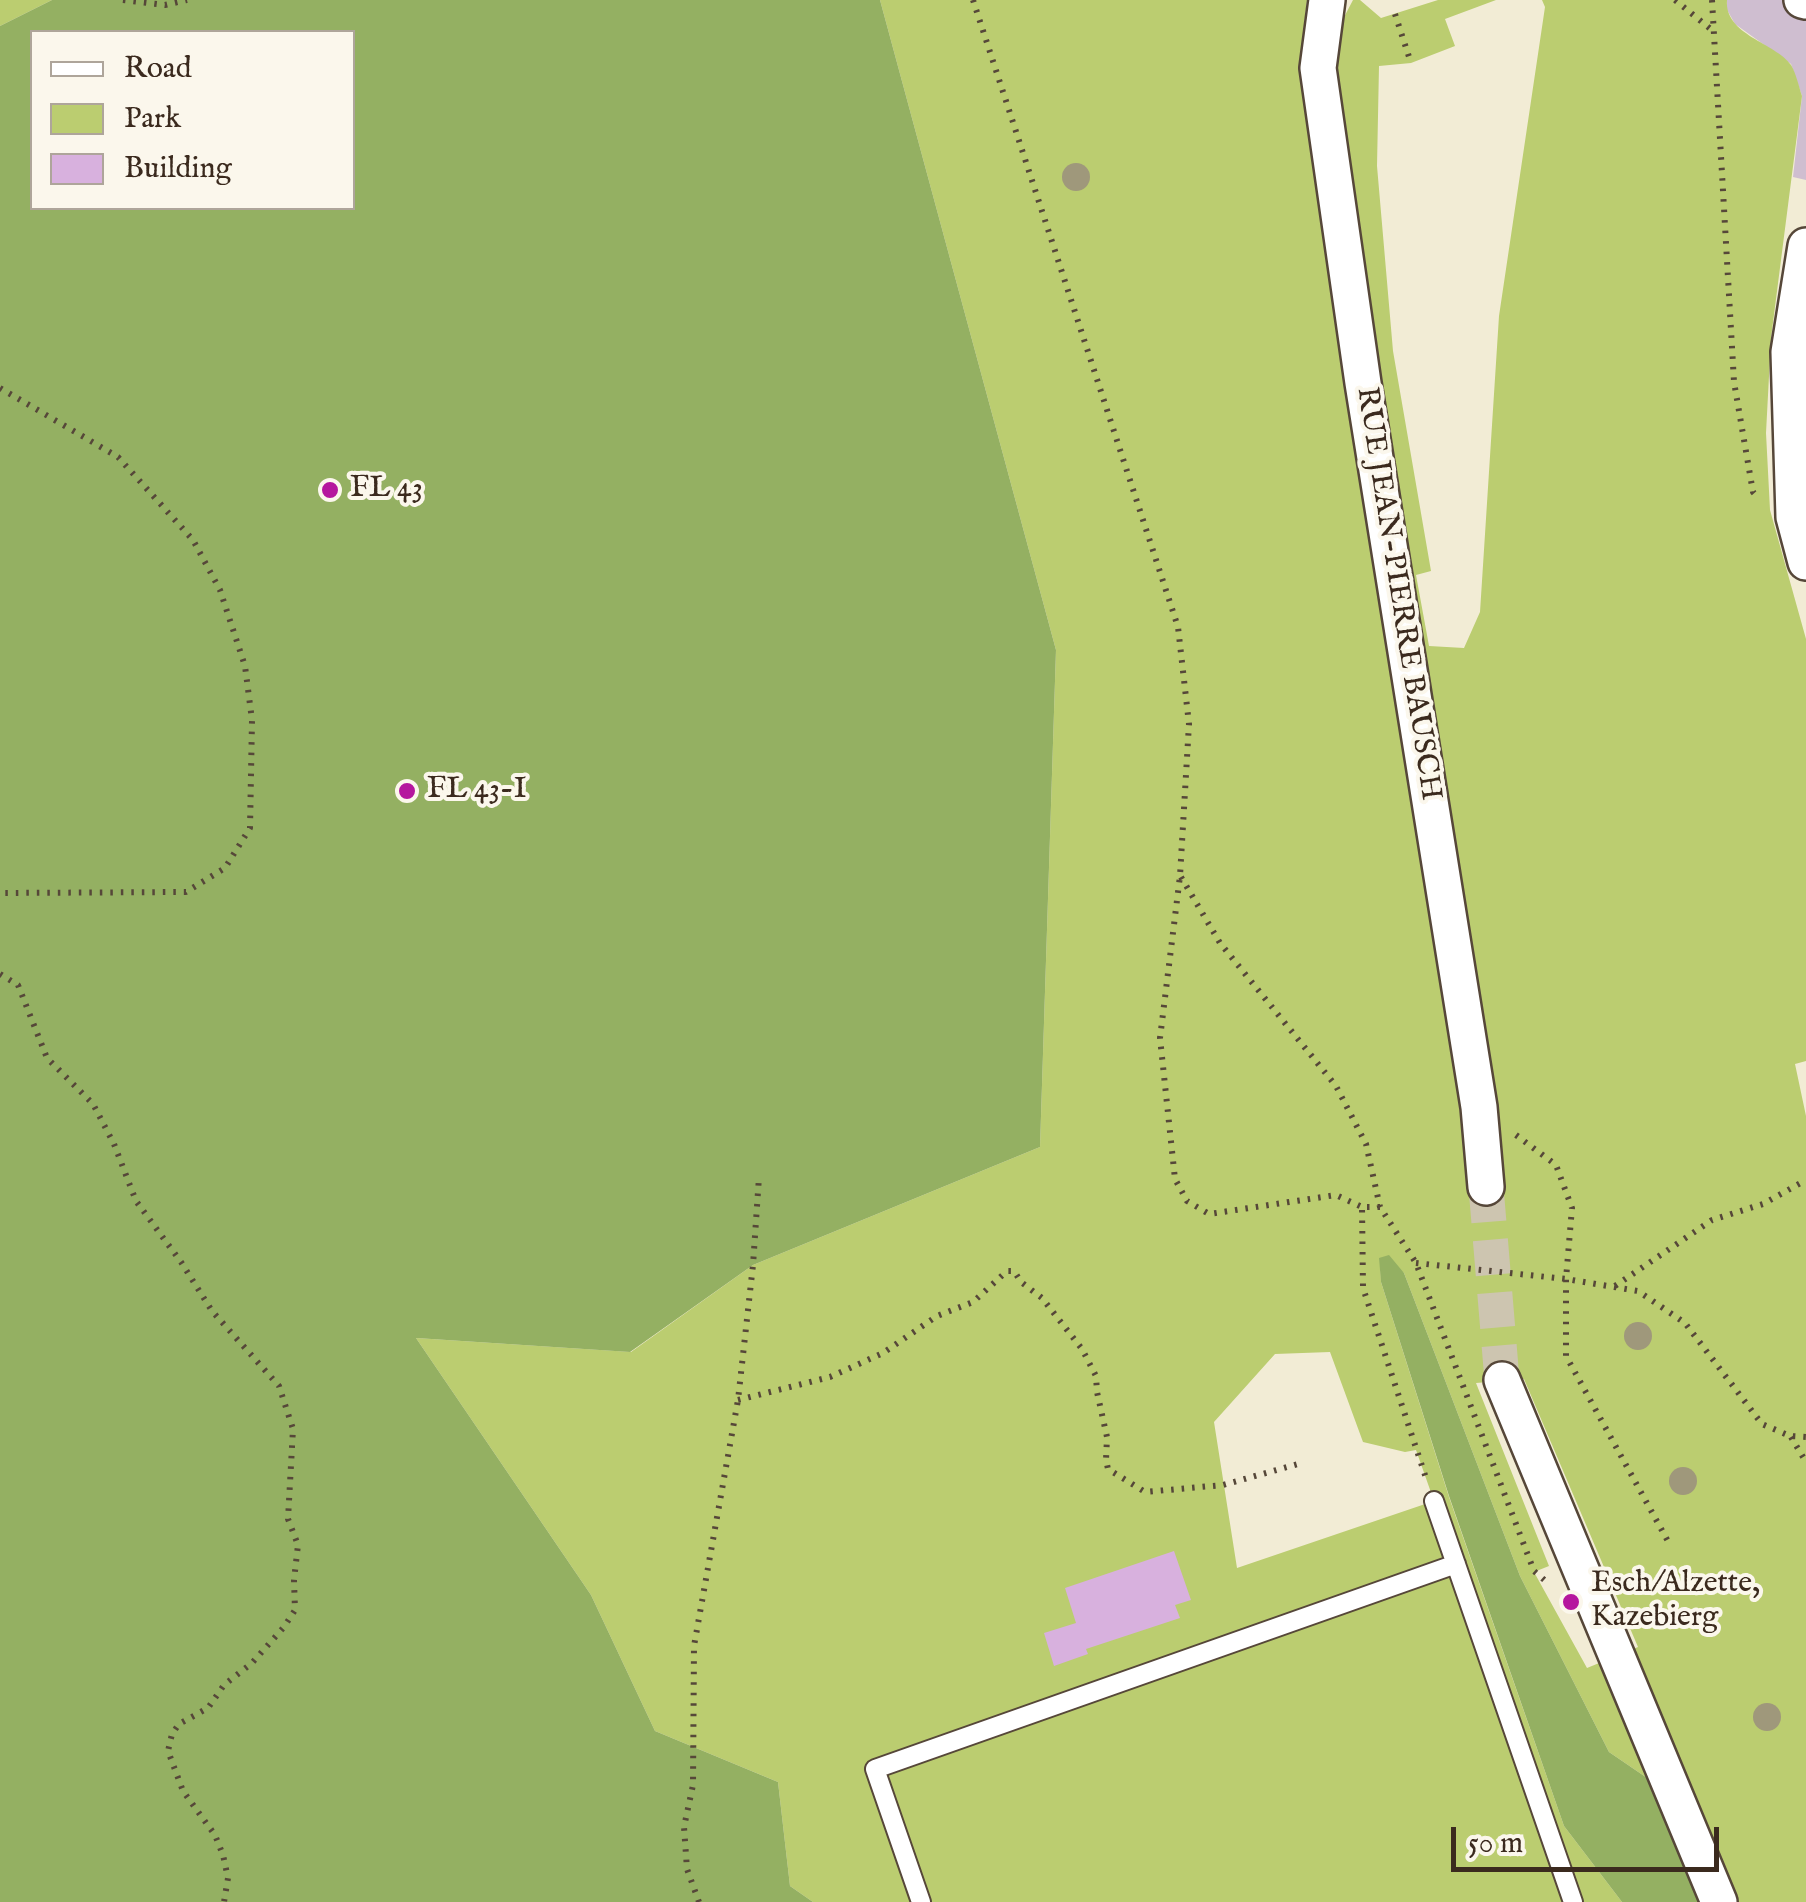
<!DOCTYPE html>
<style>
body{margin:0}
#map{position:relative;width:1806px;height:1902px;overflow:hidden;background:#f2ecd5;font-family:"IM FELL English",serif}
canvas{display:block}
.legend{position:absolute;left:30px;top:30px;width:325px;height:180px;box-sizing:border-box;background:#fbf7ec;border:2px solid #aea59a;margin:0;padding:12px 18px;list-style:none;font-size:30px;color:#3b2a1e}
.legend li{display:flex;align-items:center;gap:20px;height:50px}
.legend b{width:50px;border:2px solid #aea59a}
.scale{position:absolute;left:1451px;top:1827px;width:268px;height:45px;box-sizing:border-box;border:5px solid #3b2a1e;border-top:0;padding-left:12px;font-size:30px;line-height:35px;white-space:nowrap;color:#3b2a1e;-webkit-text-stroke:8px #fbf7ec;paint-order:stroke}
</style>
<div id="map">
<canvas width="1806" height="1902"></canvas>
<ul class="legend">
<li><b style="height:12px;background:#fff"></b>Road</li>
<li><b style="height:28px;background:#bbcd70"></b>Park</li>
<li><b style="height:28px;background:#d8b1de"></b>Building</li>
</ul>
<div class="scale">50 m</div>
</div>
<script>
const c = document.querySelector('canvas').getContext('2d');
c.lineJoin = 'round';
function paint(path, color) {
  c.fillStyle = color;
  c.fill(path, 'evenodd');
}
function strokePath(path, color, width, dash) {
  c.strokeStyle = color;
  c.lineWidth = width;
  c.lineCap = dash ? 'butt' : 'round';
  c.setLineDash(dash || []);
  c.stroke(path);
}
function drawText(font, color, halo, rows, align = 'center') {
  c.font = font + ' "IM FELL English",serif';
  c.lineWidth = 8;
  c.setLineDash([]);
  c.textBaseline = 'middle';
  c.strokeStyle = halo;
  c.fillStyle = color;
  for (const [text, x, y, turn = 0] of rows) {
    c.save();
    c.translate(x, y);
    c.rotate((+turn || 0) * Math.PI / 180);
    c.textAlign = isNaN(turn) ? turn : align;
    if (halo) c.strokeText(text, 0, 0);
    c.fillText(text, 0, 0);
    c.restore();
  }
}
paint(new Path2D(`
 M1727,0H1806V180L1793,177L1802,96L1791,64L1735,24L1726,8Z`), '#cfbed0');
paint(new Path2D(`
 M0,0H52L0,26Z
 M880,0H1307L1299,69L1318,67L1353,0H1360L1381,18L1438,0H1496L1445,19L1455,46L1411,63L1379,66L1377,166L1393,351L1431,571L1416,575L1429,646L1464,648L1480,612L1499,316L1545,7L1542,0H1727C1724,35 1776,43 1791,65C1796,73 1799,87 1802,96L1771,338L1766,433L1770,510L1806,639V1061L1795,1064L1806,1116V1902H1700L1653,1782L1609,1752L1520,1576L1404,1273L1380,1258L1381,1282L1449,1497L1564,1826L1622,1902H813L790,1886L778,1782L655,1731L591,1595L416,1338L631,1352L753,1265L1040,1147L1056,650ZM1330,1352L1363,1442L1405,1452L1416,1450L1434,1501L1237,1568L1214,1422L1275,1354ZM1524,1379L1638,1647L1587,1668L1534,1572L1549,1566L1476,1383Z`), '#bbcd70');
paint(new Path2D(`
 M52,0H880L1056,650L1040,1147L753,1265L630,1352L416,1338L591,1595L655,1731L778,1782L790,1886L813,1902H0V26ZM352,32V208H32V32Z
 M1389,1255L1404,1273L1520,1576L1609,1752L1653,1782L1700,1902H1622L1564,1826L1449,1496L1381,1282L1379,1258Z`), '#94b062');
paint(new Path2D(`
 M1174,1551L1191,1600L1175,1605L1180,1618L1086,1649L1088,1654L1054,1666L1044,1633L1076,1623L1065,1588Z`), '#d8b1de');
strokePath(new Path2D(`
 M1486,1187L1502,1380`), '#cdc5b0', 35, [35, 18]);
const lane = new Path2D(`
 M1434,1501L1573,1902
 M921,1902L875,1769L1456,1564`);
const street = new Path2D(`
 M1327,0L1318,68L1363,383L1479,1107L1486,1187
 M1802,0L1806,1
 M1806,246L1789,352L1794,517L1806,562
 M1502,1380L1719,1902`);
strokePath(lane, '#564739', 22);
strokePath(street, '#564739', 40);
strokePath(new Path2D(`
 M123,0L165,5L187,0
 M973,0L1178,627L1189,724L1180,876L1160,1038L1175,1179L1187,1201L1209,1214L1336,1195L1362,1207
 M1675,0L1713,31
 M1712,0L1734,382L1753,492L1759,499
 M1395,14L1411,63
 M0,388L118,457L193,540L220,590L245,666L252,720L250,828L225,868L186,892L0,893
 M1181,877L1220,943L1336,1086L1366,1144L1380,1207L1416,1263L1534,1571L1549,1584
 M0,974L18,985L47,1058L93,1104L114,1144L136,1201L181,1262L212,1311L279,1386L293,1429L288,1519L298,1545L294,1580L295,1610L284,1627L252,1663L224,1685L208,1708L179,1724L172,1734L168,1751L183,1791L215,1835L223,1855L228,1878L224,1902
 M1516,1135L1556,1165L1572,1208L1566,1279V1356L1670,1545
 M1380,1207H1362L1363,1288L1426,1478
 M1416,1263L1566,1279L1638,1291L1685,1323L1762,1424L1790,1436L1806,1437
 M1615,1286L1712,1220L1763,1204L1806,1180
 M738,1400L830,1377L883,1353L937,1316L973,1302L1007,1271H1014L1021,1282L1042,1298L1082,1349L1096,1376L1097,1392L1107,1437L1106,1460L1108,1469L1145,1492L1223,1485L1298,1464
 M1791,1437L1806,1462
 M699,1902L687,1869L684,1827L693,1785L694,1646L738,1400L753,1265L759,1177`), '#564739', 6, [2.5, 8]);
strokePath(lane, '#fff', 18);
strokePath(street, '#fff', 35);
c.fillStyle = '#9f987b';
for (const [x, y] of [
 [1076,177],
 [1638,1336],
 [1683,1481],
 [1767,1717]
]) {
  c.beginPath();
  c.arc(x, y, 14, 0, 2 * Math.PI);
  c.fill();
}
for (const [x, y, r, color] of [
 [330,490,10,"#b5179e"],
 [407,791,10,"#b5179e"],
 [1571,1602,10,"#b5179e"]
]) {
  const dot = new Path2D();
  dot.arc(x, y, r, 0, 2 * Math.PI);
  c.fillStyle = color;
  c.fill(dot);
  strokePath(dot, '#fbf7ec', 4);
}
drawText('30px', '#3b2a1e', '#fbf7ec', [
 ["FL 43",350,490],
 ["FL 43-I",427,791],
 ["Esch/Alzette,",1591,1585],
 ["Kazebierg",1591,1619]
], 'left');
drawText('30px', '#3b2a1e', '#fbf7ec', [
 ["RUE JEAN-PIERRE BAUSCH",1397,594,81]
]);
</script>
